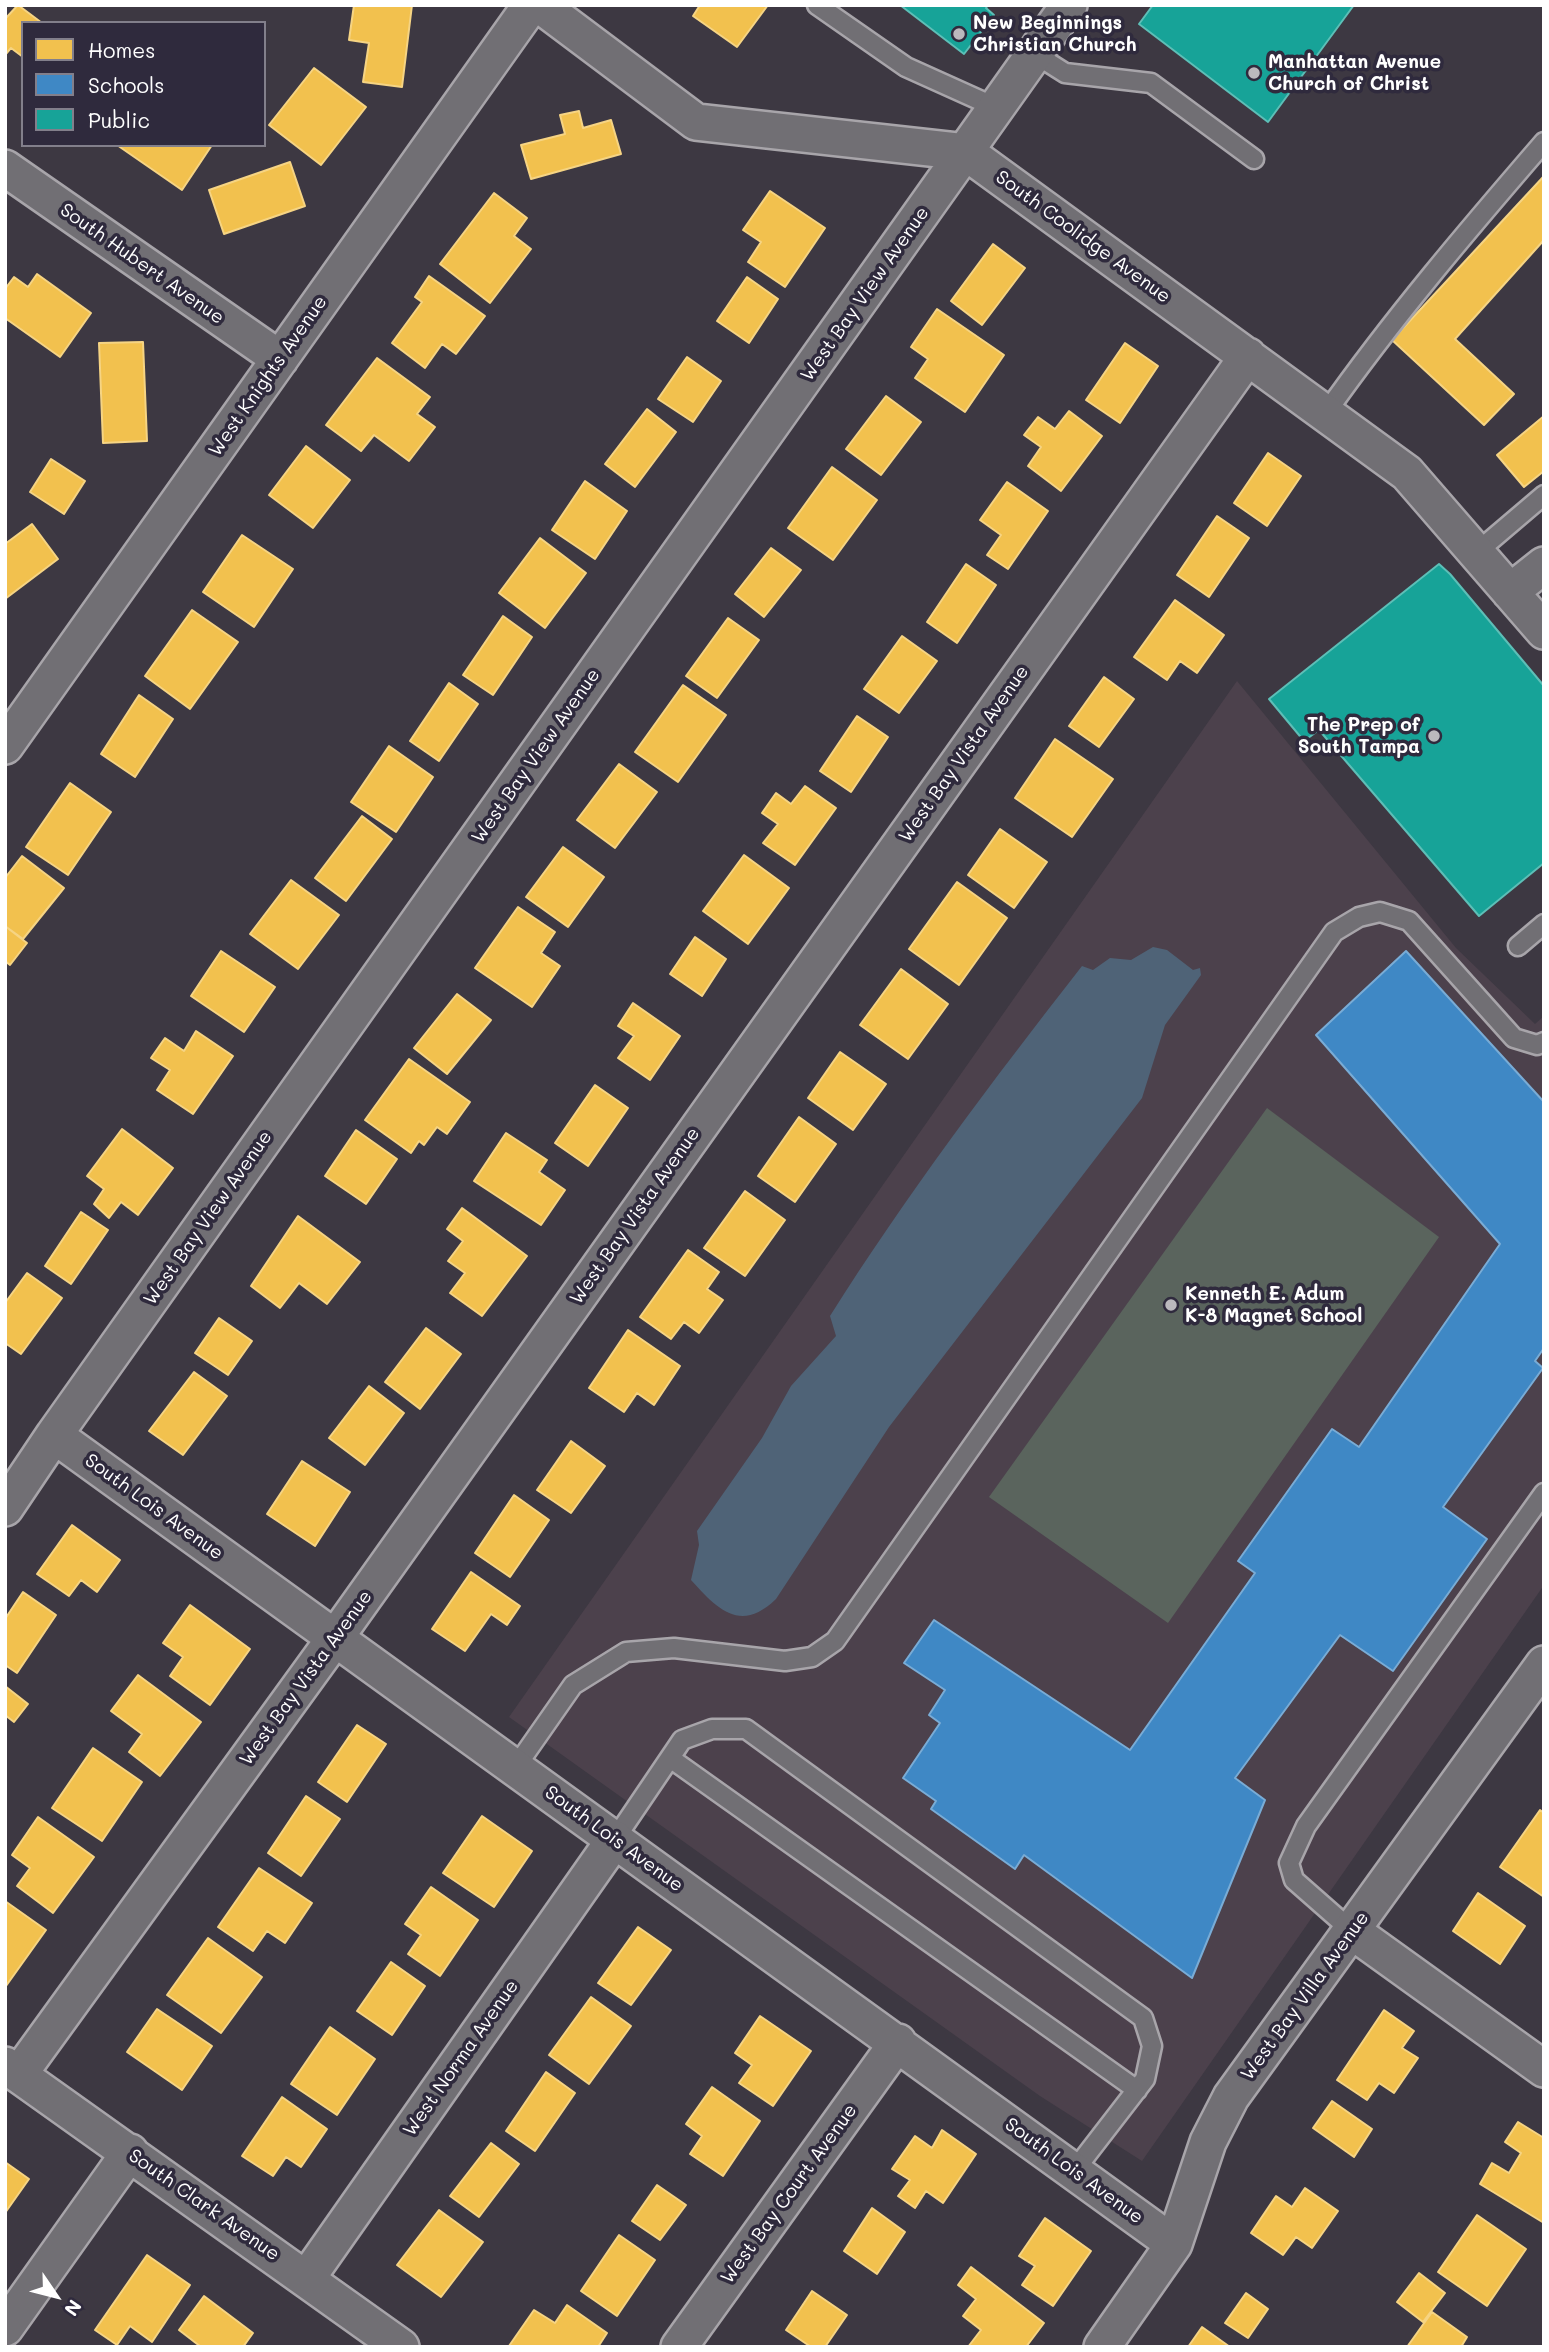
<!DOCTYPE html>
<style>
body{margin:0}
#map{position:relative;width:1549px;height:2352px;overflow:hidden;background:#3d3842;font-family:Mali,sans-serif}
canvas{display:block}
.frame{position:absolute;inset:0;border:7px solid #fff;pointer-events:none}
.legend{position:absolute;left:21px;top:21px;width:245px;height:126px;box-sizing:border-box;background:#2f2a3d;border:2px solid #827f8b;margin:0;padding:9px 12px;list-style:none;font-size:21px;color:#fff}
.legend li{display:flex;align-items:center;gap:14px;height:35px}
.legend b{width:35px;border:2px solid #827f8b}
.north{position:absolute;left:21px;top:2261px;width:70px;height:70px;-webkit-text-stroke:5px #2f2a3d;paint-order:stroke;rotate:125deg;font-size:19px;font-weight:700;line-height:28px;text-align:center;color:#fff}
.north::after{content:'';display:block;margin:auto;width:24px;height:32px;background:#fff;clip-path:polygon(50% 0,100% 100%,50% 72%,0 100%)}
</style>
<div id="map">
<canvas width="1549" height="2352"></canvas>
<div class="frame"></div>
<ul class="legend">
<li><b style="height:19px;background:#f2c14e"></b>Homes</li>
<li><b style="height:19px;background:#3f88c5"></b>Schools</li>
<li><b style="height:19px;background:#17a398"></b>Public</li>
</ul>
<div class="north">N</div>
</div>
<script>
const c = document.querySelector('canvas').getContext('2d');
c.lineJoin = 'round';
function paint(path, color) {
  c.fillStyle = color;
  c.fill(path, 'evenodd');
}
function strokePath(path, color, width, dash) {
  c.strokeStyle = color;
  c.lineWidth = width;
  c.lineCap = dash ? 'butt' : 'round';
  c.setLineDash(dash || []);
  c.stroke(path);
}
function drawText(font, color, halo, rows, align = 'center') {
  c.font = font + ' Mali,sans-serif';
  c.lineWidth = 7;
  c.setLineDash([]);
  c.textBaseline = 'middle';
  c.strokeStyle = halo;
  c.fillStyle = color;
  for (const [text, x, y, turn = 0] of rows) {
    c.save();
    c.translate(x, y);
    c.rotate((+turn || 0) * Math.PI / 180);
    c.textAlign = isNaN(turn) ? turn : align;
    if (halo) c.strokeText(text, 0, 0);
    c.fillText(text, 0, 0);
    c.restore();
  }
}
paint(new Path2D(`
 M1237,681L1456,948L1535,1024L1544,1016V1585L1142,2161L1040,2096L509,1717Z`), '#4c414c');
paint(new Path2D(`
 M1267,1108L1439,1237L1168,1623L989,1497Z`), '#5a645d');
paint(new Path2D(`
 M1153,947L1167,950L1193,970L1200,968L1201,975L1165,1025L1142,1098L889,1427L776,1599C741,1633 718,1610 691,1580L699,1545L697,1531L762,1438L791,1386L836,1336L830,1316C907,1194 993,1080 1082,966L1093,970L1110,958L1131,960Z`), '#4f6377');
const homes = new Path2D(`
 M18,5L42,23H23V57L11,48L5,55V19Z
 M354,5H412L402,87L363,82L369,43L349,40Z
 M700,5H768L737,47L693,16Z
 M314,68L366,107L321,165L269,125Z
 M579,111L583,128L611,120L621,154L531,179L521,145L565,134L560,115Z
 M117,145H212L182,190Z
 M290,162L305,206L224,234L209,190Z
 M1544,176V240L1455,339L1514,394L1484,425L1392,340Z
 M770,191L825,228L785,287L748,262L761,242L743,230Z
 M494,193L527,218L514,236L531,249L490,303L440,264Z
 M993,244L1025,268L982,325L951,301Z
 M37,274L91,313L60,357L5,318V289L14,277L28,287Z
 M429,276L485,316L456,354L442,344L425,368L392,343L422,302L415,297Z
 M747,277L778,299L749,343L717,321Z
 M937,309L1004,355L965,412L915,378L928,359L911,347Z
 M143,342L147,441L103,443L99,343Z
 M1125,343L1158,366L1120,423L1086,400Z
 M687,357L721,381L693,422L658,399Z
 M377,358L430,397L417,414L435,427L409,461L374,435L361,451L326,425Z
 M886,396L921,422L881,475L846,449Z
 M647,409L676,432L635,487L605,464Z
 M1069,411L1102,436L1061,491L1028,466L1041,447L1024,435L1038,417L1055,429Z
 M1544,416V471L1524,487L1497,455Z
 M306,446L350,480L313,528L269,495Z
 M1268,453L1301,476L1267,526L1234,503Z
 M51,459L85,481L64,514L30,492Z
 M832,467L877,500L833,560L788,528Z
 M585,481L627,511L595,559L552,530Z
 M1007,482L1048,511L1008,569L987,555L1001,535L980,520Z
 M1217,516L1249,538L1209,597L1177,575Z
 M32,524L58,559L5,599V544Z
 M242,535L293,569L254,627L203,592Z
 M540,538L586,573L545,628L499,593Z
 M771,548L801,570L764,617L735,594Z
 M966,564L996,585L957,643L927,622Z
 M1175,600L1224,635L1197,673L1180,661L1167,680L1134,657Z
 M192,610L238,642L190,709L145,676Z
 M503,616L532,637L493,695L463,675Z
 M728,618L759,640L717,698L686,676Z
 M902,636L937,661L899,713L864,689Z
 M1104,677L1134,699L1099,747L1069,726Z
 M449,683L478,704L439,761L410,741Z
 M683,685L726,715L678,782L635,752Z
 M139,695L173,719L135,777L101,754Z
 M857,716L888,737L851,792L820,771Z
 M1055,739L1113,779L1072,837L1015,798Z
 M389,746L433,777L396,832L351,802Z
 M619,764L657,792L615,848L577,820Z
 M70,783L111,812L68,875L26,847Z
 M805,786L836,808L795,865L763,843L778,824L762,813L776,793L791,804Z
 M362,816L392,839L346,901L315,878Z
 M1000,829L1047,862L1014,908L968,875Z
 M563,847L604,877L568,927L526,897Z
 M744,855L789,888L748,944L703,911Z
 M22,856L64,888L23,939L5,926V878Z
 M291,880L339,915L298,969L250,934Z
 M957,882L1007,918L959,985L909,949Z
 M518,907L555,932L541,953L560,966L532,1007L475,968Z
 M5,926L27,943L10,965L5,961Z
 M695,937L726,959L702,996L670,974Z
 M221,951L275,987L244,1032L191,996Z
 M901,969L948,1004L908,1059L860,1025Z
 M457,994L491,1020L447,1074L414,1048Z
 M633,1003L680,1036L650,1080L618,1058L634,1036L618,1026Z
 M196,1031L233,1056L193,1114L157,1090L170,1070L151,1058L165,1038L184,1051Z
 M840,1052L886,1084L853,1130L808,1098Z
 M409,1059L470,1102L447,1134L437,1127L424,1145L419,1141L411,1153L365,1120Z
 M595,1085L628,1108L588,1166L555,1143Z
 M799,1117L836,1144L795,1202L758,1176Z
 M122,1129L173,1168L138,1215L121,1202L109,1218L94,1204L104,1189L87,1176Z
 M356,1130L397,1159L366,1204L325,1176Z
 M506,1133L547,1160L539,1172L565,1190L541,1225L474,1181Z
 M745,1191L785,1220L745,1276L704,1248Z
 M462,1208L527,1256L482,1316L450,1293L465,1273L448,1261L463,1241L447,1229Z
 M81,1212L108,1230L71,1284L45,1266Z
 M298,1216L360,1262L327,1304L299,1283L280,1308L251,1286Z
 M688,1250L719,1272L707,1289L723,1300L699,1333L684,1322L671,1339L640,1317Z
 M27,1273L62,1298L21,1354L5,1343V1303Z
 M219,1318L252,1341L228,1375L195,1353Z
 M426,1328L461,1354L420,1409L385,1382Z
 M628,1330L680,1366L654,1405L637,1393L624,1412L589,1388Z
 M194,1372L227,1396L183,1455L149,1431Z
 M369,1386L404,1413L365,1465L329,1438Z
 M571,1441L605,1466L571,1513L537,1490Z
 M302,1461L350,1492L315,1546L267,1514Z
 M514,1495L549,1520L510,1577L475,1553Z
 M72,1525L120,1560L97,1592L81,1580L69,1596L37,1574Z
 M471,1572L520,1606L507,1625L491,1614L465,1651L432,1629Z
 M23,1592L56,1615L17,1673L5,1665V1619Z
 M190,1605L250,1649L210,1705L170,1676L183,1657L163,1643Z
 M138,1675L201,1722L160,1776L129,1752L142,1734L111,1711Z
 M5,1686L28,1704L14,1722L5,1715Z
 M357,1725L386,1744L347,1802L318,1782Z
 M93,1748L142,1782L102,1841L52,1808Z
 M306,1796L340,1819L301,1876L268,1853Z
 M1540,1810L1544,1813V1897L1500,1867Z
 M482,1816L532,1851L494,1907L443,1873Z
 M38,1817L94,1857L53,1913L17,1886L30,1868L12,1855Z
 M259,1868L312,1903L285,1943L267,1931L253,1951L218,1927Z
 M431,1887L478,1920L440,1976L408,1954L421,1935L405,1924Z
 M1478,1893L1525,1926L1500,1964L1453,1931Z
 M5,1901L46,1930L6,1986L5,1985Z
 M638,1927L671,1950L631,2005L598,1983Z
 M208,1938L262,1977L221,2033L167,1995Z
 M391,1962L425,1986L392,2035L357,2011Z
 M591,1997L631,2026L589,2084L549,2055Z
 M157,2009L212,2046L182,2090L127,2052Z
 M1384,2010L1414,2031L1402,2048L1418,2058L1394,2093L1379,2083L1367,2100L1337,2080Z
 M760,2016L811,2051L773,2106L739,2083L752,2065L735,2053Z
 M330,2027L375,2059L337,2115L291,2084Z
 M546,2072L575,2093L535,2151L506,2131Z
 M712,2087L760,2121L723,2176L690,2154L702,2136L686,2124Z
 M282,2097L327,2129L301,2167L286,2157L273,2176L242,2156Z
 M1332,2101L1372,2129L1354,2157L1313,2128Z
 M1518,2122L1544,2138V2223L1480,2184L1492,2163L1509,2173L1521,2153L1505,2142Z
 M942,2130L976,2154L943,2203L926,2191L915,2208L898,2196L910,2180L892,2169L915,2136L932,2148Z
 M491,2143L519,2164L479,2217L450,2196Z
 M5,2162L29,2179L5,2213Z
 M657,2185L686,2205L660,2240L632,2221Z
 M1305,2188L1338,2211L1312,2248L1296,2237L1283,2255L1251,2233L1276,2196L1292,2207Z
 M872,2208L905,2232L877,2274L844,2251Z
 M439,2210L483,2242L441,2297L397,2265Z
 M1477,2215L1526,2249L1487,2306L1438,2272Z
 M1045,2218L1091,2251L1053,2306L1022,2285L1035,2266L1019,2256Z
 M619,2235L655,2260L617,2316L581,2291Z
 M147,2255L190,2285L152,2342L130,2326L117,2345L95,2330Z
 M971,2267L1044,2323L1026,2347H968L981,2330L963,2316L976,2299L958,2285Z
 M1419,2273L1445,2293L1423,2322L1397,2302Z
 M812,2291L847,2315L825,2347H811L786,2330Z
 M1246,2293L1268,2309L1248,2338L1225,2323Z
 M204,2296L253,2333L243,2347H201L179,2330Z
 M567,2305L607,2333L598,2347L509,2346L534,2310L555,2323Z
 M1432,2312L1467,2337L1461,2347H1407Z
 M1202,2327L1230,2347H1188Z`);
paint(homes, '#f2c14e');
strokePath(homes, '#f6d483', 2);
const schools = new Path2D(`
 M1406,951L1544,1102V1348L1535,1361L1543,1368L1443,1507L1487,1539L1393,1671L1340,1635L1235,1778L1265,1800L1192,1978L1024,1855L1015,1869L931,1809L936,1801L903,1778L940,1723L929,1715L945,1690L904,1663L934,1620L1130,1750L1255,1573L1238,1561L1332,1429L1359,1447L1500,1244L1316,1035Z`);
paint(schools, '#3f88c5');
strokePath(schools, '#79acd6', 2);
const public = new Path2D(`
 M900,5H988L986,8L994,15L964,54Z
 M1153,5H1354L1268,122L1139,24Z
 M1439,564L1450,574L1544,686V863L1479,916L1319,730L1304,741L1269,699Z`);
paint(public, '#17a398');
strokePath(public, '#5dbfb7', 2);
const service = new Path2D(`
 M817,5L906,67L997,108
 M1035,54L1065,73L1151,83L1254,159
 M1326,413C1393,318 1468,230 1544,142
 M1477,552L1544,495
 M1518,946L1544,924
 M670,1758L1137,2090
 M515,1768L573,1685L626,1652L674,1648L785,1661L812,1657L835,1641L1334,932L1359,917L1380,912L1409,921L1514,1038L1537,1045L1544,1042
 M615,1839L682,1740L712,1729H746L1143,2018L1152,2046L1145,2079L1074,2171
 M1352,1931L1294,1880L1289,1863L1306,1826L1544,1493`);
const minor = new Path2D(`
 M540,5L696,122L966,152L1407,473L1544,631
 M5,168L280,359
 M1510,592L1544,565
 M5,746L531,5
 M54,1435L1174,2244
 M5,1508L54,1435L1069,5
 M1352,1931L1544,2069
 M5,2065L401,2347
 M19,2074L335,1638L1248,356
 M307,2278L615,1839
 M5,2328L130,2152
 M679,2347L898,2042
 M1102,2347L1174,2244L1208,2142L1231,2097L1544,1664`);
strokePath(service, '#a8a5aa', 23);
strokePath(minor, '#a8a5aa', 40);
strokePath(service, '#716f74', 18);
strokePath(minor, '#716f74', 35);
for (const [x, y, r, color] of [
 [959,34,7,"#bbb9bd"],
 [1254,73,7,"#bbb9bd"],
 [1434,736,7,"#bbb9bd"],
 [1171,1305,7,"#bbb9bd"]
]) {
  const dot = new Path2D();
  dot.arc(x, y, r, 0, 2 * Math.PI);
  c.fillStyle = color;
  c.fill(dot);
  strokePath(dot, '#2f2a3d', 2.5);
}
drawText('bold 19px', '#fff', '#2f2a3d', [
 ["New Beginnings",973,23],
 ["Christian Church",973,45],
 ["Manhattan Avenue",1268,62],
 ["Church of Christ",1268,84],
 ["The Prep of",1420,725,"right"],
 ["South Tampa",1420,747,"right"],
 ["Kenneth E. Adum",1185,1294],
 ["K-8 Magnet School",1185,1316]
], 'left');
drawText('19px', '#fff', '#2f2a3d', [
 ["South Coolidge Avenue",1083,237,36],
 ["South Hubert Avenue",142,264,35],
 ["West Bay View Avenue",865,294,-55],
 ["West Knights Avenue",268,376,-55],
 ["West Bay Vista Avenue",964,754,-55],
 ["West Bay View Avenue",536,756,-55],
 ["West Bay Vista Avenue",635,1216,-55],
 ["West Bay View Avenue",208,1218,-55],
 ["South Lois Avenue",154,1507,36],
 ["West Bay Vista Avenue",306,1678,-54],
 ["South Lois Avenue",614,1839,36],
 ["West Bay Villa Avenue",1305,1996,-54],
 ["West Norma Avenue",461,2058,-55],
 ["South Lois Avenue",1074,2171,36],
 ["West Bay Court Avenue",789,2194,-54],
 ["South Clark Avenue",204,2205,35]
]);
</script>
